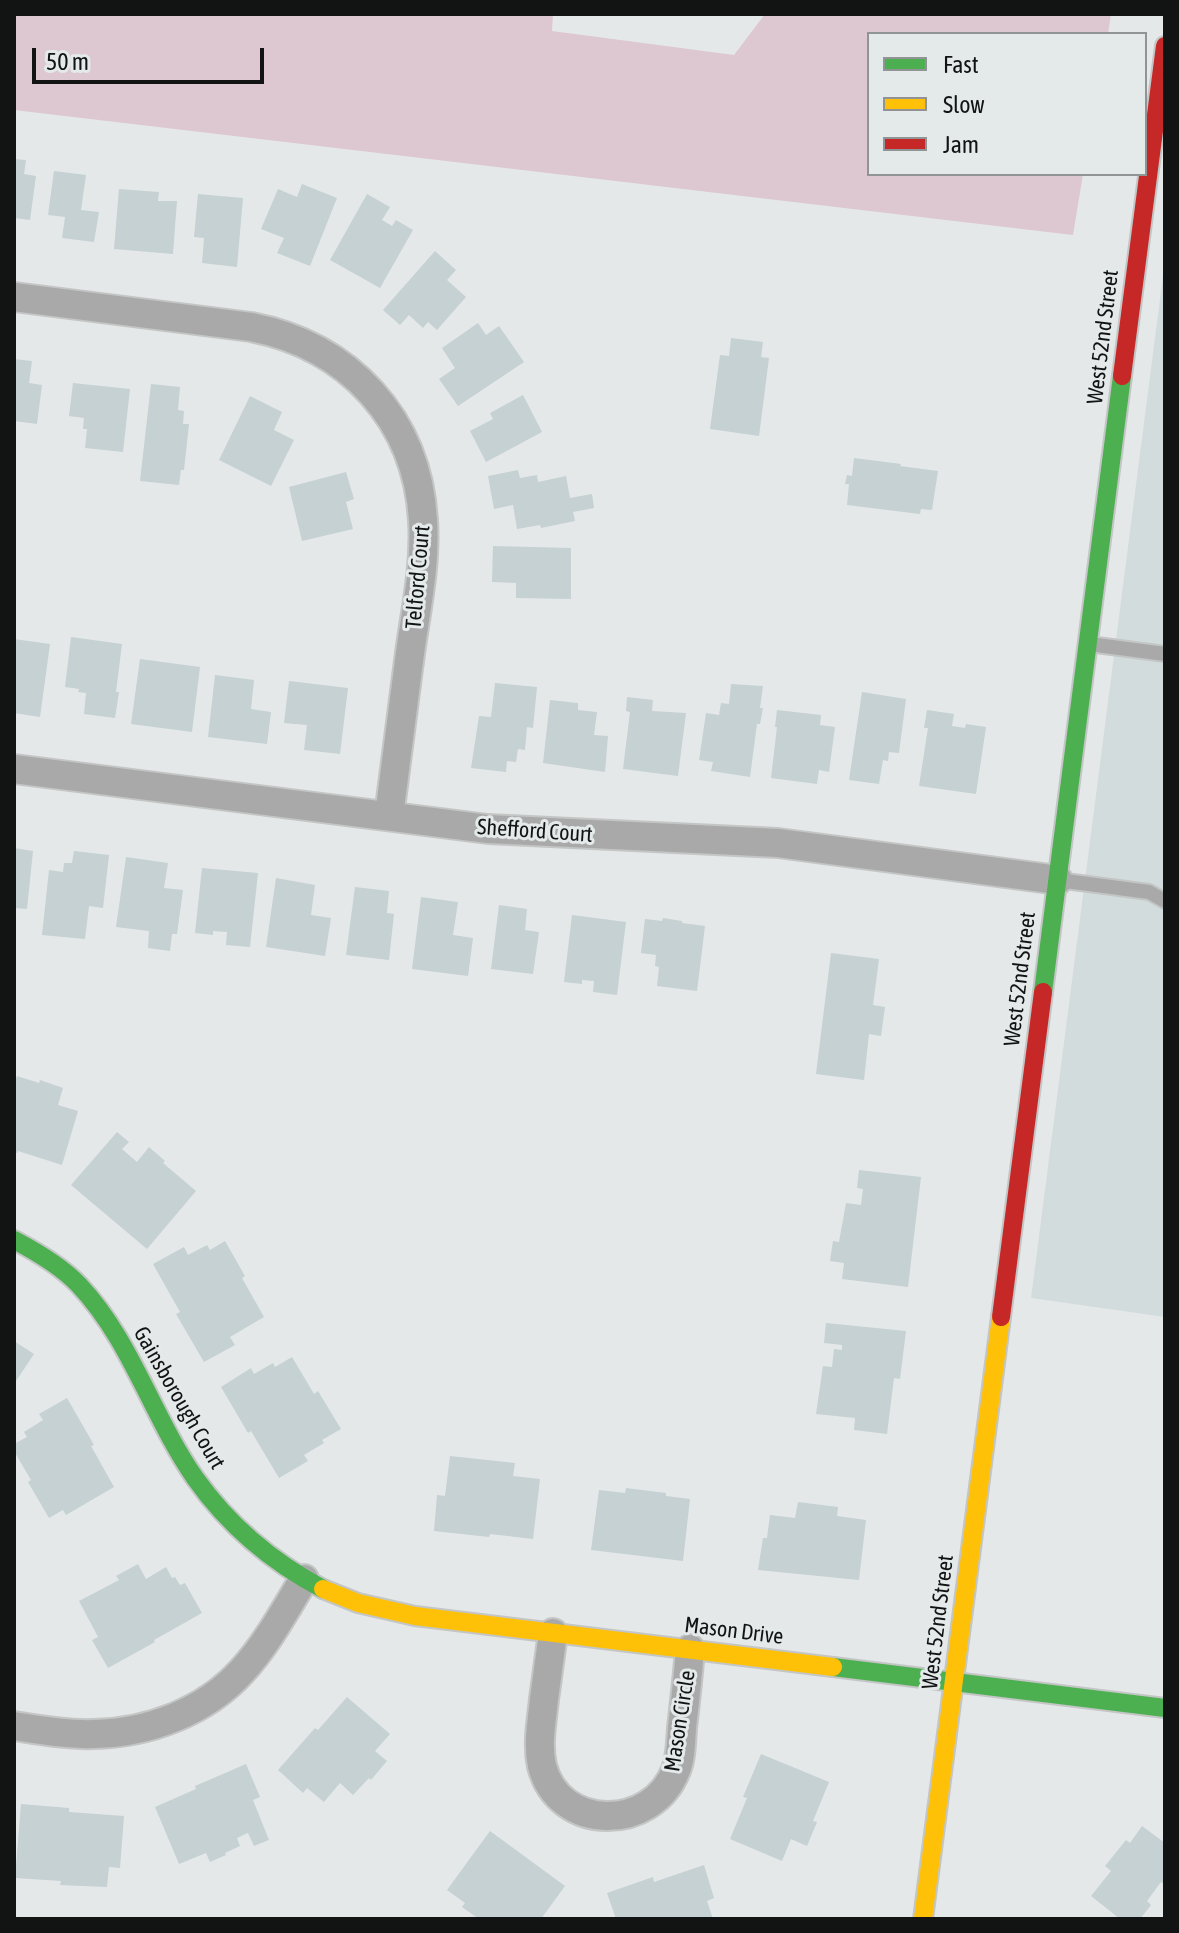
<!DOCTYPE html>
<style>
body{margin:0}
#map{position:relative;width:1179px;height:1933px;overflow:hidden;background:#e5e8e9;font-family:"Asap Condensed",sans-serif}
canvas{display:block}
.frame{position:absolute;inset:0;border:16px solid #121414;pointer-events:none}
.legend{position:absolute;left:867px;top:32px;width:280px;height:144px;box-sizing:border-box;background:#e4e9ea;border:2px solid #909494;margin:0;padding:10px 14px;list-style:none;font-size:24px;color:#121414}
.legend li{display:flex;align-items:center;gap:16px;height:40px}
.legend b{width:40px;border:2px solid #909494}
.scale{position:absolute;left:32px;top:48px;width:232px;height:36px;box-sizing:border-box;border:4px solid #121414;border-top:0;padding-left:10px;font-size:24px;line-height:28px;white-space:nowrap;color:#121414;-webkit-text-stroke:6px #e4e9ea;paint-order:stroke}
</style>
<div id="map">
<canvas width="1179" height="1933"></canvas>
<div class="frame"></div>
<ul class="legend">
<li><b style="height:10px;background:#4caf50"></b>Fast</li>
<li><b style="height:10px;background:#ffc107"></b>Slow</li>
<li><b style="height:10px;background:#c62828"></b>Jam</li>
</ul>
<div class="scale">50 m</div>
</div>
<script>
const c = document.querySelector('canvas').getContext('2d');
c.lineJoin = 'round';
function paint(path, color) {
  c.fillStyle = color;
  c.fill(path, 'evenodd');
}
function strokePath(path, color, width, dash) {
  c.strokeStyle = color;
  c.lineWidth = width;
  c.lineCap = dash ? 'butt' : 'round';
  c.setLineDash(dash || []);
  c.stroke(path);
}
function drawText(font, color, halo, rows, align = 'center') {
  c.font = font + ' "Asap Condensed",sans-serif';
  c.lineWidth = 6;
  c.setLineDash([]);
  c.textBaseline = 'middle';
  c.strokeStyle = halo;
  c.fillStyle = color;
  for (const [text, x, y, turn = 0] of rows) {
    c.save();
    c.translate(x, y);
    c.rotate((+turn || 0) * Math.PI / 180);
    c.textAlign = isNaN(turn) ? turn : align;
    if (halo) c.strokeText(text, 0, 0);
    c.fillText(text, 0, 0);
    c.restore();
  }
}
paint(new Path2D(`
 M1165,260V1317L1031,1298Z`), '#d3dcdd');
paint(new Path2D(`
 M14,14H553L552,31L734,55L765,14H1111L1108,34H869V174H1083L1073,235L14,110Z`), '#ddc7d1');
paint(new Path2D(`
 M14,159L26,160L24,174L36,176L30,220L14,218Z
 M54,171L86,175L81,210L99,212L94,242L62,238L65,217L48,215Z
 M302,184L337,198L310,266L277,253L284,238L261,229L278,189L297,197Z
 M119,189L159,192L158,201H177L173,254L114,249Z
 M198,194L243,198L237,267L202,263L204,238L194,237Z
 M367,194L390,207L382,220L392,226L396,220L413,230L380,288L330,260Z
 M435,251L456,270L447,280L466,297L437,330L428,322L423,328L409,315L400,325L383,310Z
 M478,323L486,335L499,326L524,362L458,406L439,379L455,368L442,348Z
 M731,338L763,342L761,357L769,358L759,436L710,429L720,355L729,356Z
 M14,359L32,361L29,383L42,385L37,424L14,421Z
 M73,383L130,389L123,452L85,448L87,429H83L84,418L69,416Z
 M151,384L180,387L178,410L184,411L183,424H189L184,470H181L179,485L140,481Z
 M523,395L542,432L486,462L470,431L493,419L490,413Z
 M250,396L282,412L274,430L294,440L271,486L219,460Z
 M854,458L901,464L900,466L938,471L932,510L921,509L920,514L847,505L849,484H845L847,475L852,476Z
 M518,470L520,478L537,475L538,482L566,476L570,498L592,494L594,508L573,512L575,521L541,528L540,525L517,529L513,505L494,509L488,476Z
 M346,472L354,499L346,502L353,529L302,541L289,487Z
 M493,546L571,548V599L516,598V583L492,582Z
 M71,637L122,644L116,692H119L115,718L84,714L86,693L78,692L79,689L65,687Z
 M14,639L50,644L40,717L14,713Z
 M140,659L200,667L192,732L131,724Z
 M215,675L254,680L251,709L271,712L267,744L208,737Z
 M289,681L348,688L340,754L304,750L307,725L284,723Z
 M495,683L537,687L533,728L527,727L525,750L518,749L516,762L507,761L506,772L471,768L479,716L491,717Z
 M731,684L763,686L760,708H763L760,724H757L750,777L711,771L713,762L699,760L706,713L719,715L721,703L729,704Z
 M862,692L906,699L899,753L889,752L888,761L883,760L879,784L849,780Z
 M627,697L653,700L652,711L686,713L678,776L623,769L630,712L626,711Z
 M550,700L578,703V710L597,712L594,735L608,736L605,772L543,763Z
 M777,710L821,715L820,725L835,727L829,772L819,770L817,784L771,778L777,727H775Z
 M927,710L954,714L952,726L965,728L966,724L986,727L976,794L919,786L928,728H924Z
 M14,848L33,851L27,909L14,908Z
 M74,851L109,855L103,908L89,906L85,939L42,935L49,870L63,872L64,863H72Z
 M126,857L168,863L164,888L183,890L177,934H172L170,951L148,948L149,931L116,927Z
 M202,868L258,873L250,947L226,945L227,932L213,931V935L195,933Z
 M276,878L315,885L311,915L331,918L325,956L266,947Z
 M355,887L389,891L387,913L394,914L389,960L346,955Z
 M421,897L458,902L453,935L473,938L468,976L412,969Z
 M499,905L527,909L525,930L539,932L533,974L491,969Z
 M572,915L626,922L617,995L593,992L594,981L582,980V984L564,982Z
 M663,918L682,921V923L705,926L697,991L657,986L659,967L655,966L656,955L641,953L645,919L662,921Z
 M831,953L879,959L873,1005L885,1007L881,1036L869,1034L864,1080L816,1074Z
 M17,1076L39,1083L40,1080L63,1088L58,1105L78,1111L62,1165L18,1151L17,1153L14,1152V1084Z
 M117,1132L129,1142L122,1149L137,1162L149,1147L165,1161L163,1163L196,1191L147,1249L71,1185Z
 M859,1170L921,1177L908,1287L842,1279L844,1263L830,1261L833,1241L839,1242L846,1203L861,1205L863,1189L857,1188Z
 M225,1241L245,1276L242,1278L264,1317L230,1337L235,1345L204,1362L176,1314L180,1312L153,1264L184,1247L188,1255L207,1245L210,1250Z
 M826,1323L906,1331L900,1379L894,1378L887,1434L854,1430L855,1418L816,1414L823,1366L832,1367L834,1349L842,1350V1345L824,1343Z
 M14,1341L34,1354L14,1384Z
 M292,1357L314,1394L318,1391L341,1429L322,1440L324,1443L304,1455L308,1461L279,1478L251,1431L248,1433L221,1387L251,1368L254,1374L273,1363L275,1367Z
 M67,1398L94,1445L91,1446L114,1487L66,1515L63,1510L49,1518L28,1482L31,1480L14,1451V1444L27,1437L24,1432L43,1420L39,1414Z
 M450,1456L515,1463L513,1476L540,1479L533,1539L490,1534L489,1537L434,1531L437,1495L445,1496Z
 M626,1488L666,1493V1496L690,1499L683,1561L591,1550L599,1490L625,1493Z
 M798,1502L838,1507L837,1516L866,1520L859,1580L758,1570L763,1538H767L770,1515L795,1518Z
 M138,1564L146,1579L166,1567L172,1578L175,1577L180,1585L185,1583L202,1613L154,1640L155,1642L108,1668L92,1640L98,1637L79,1601L119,1580L116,1576Z
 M347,1697L390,1734L375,1751L387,1761L371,1780L369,1778L353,1795L340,1783L324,1802L307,1788L303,1793L278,1770L315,1728L318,1730Z
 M761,1754L829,1782L813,1821L817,1822L807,1846L791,1839L782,1861L730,1839L747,1798L743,1797Z
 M246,1764L260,1797L253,1800L269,1840L254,1846L248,1833L237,1838L240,1846L225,1853L226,1855L210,1862L206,1853L179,1864L155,1807L196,1789L195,1786Z
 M21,1804L69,1808V1812L124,1816L120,1868L109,1867L107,1887L60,1885L61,1881L15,1878Z
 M1142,1826L1165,1843V1885L1161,1882L1147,1901L1151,1905L1140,1919H1120L1091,1896L1111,1871L1105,1866L1126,1840L1130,1843Z
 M490,1831L565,1886L541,1919H516L514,1917L513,1919H479L462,1907L465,1903L447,1890Z
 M704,1865L714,1898L707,1901L713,1919H616L607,1893L653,1877L654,1882Z`), '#c5d1d3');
const lane = new Path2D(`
 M1089,644L1165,654
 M1058,880L1149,892L1165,901`);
const street = new Path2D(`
 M14,297L251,327C349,346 417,419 423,520C426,564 416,610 410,653C403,708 396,762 389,816
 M14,769L488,829L778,843L1058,880
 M553,1633C550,1655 547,1677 544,1699C542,1721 537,1744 542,1766C559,1832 652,1832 676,1770C681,1758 681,1742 682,1728C685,1702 688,1676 690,1649
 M14,1726C40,1730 67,1735 94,1734C148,1733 205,1712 242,1671C267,1644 285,1610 304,1579`);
const fast = new Path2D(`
 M1043,992L1122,376
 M14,1240C37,1252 61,1266 79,1285C131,1340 152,1416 195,1478C229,1526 272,1562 323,1589
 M833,1667L1165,1708`);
const slow = new Path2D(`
 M323,1589L358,1603L415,1616L833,1667
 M923,1919L1001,1317`);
const jam = new Path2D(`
 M1122,376L1165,46
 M1001,1317L1043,992`);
strokePath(lane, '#c4c6c6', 18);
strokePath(street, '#c4c6c6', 32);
strokePath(fast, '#c4c6c6', 22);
strokePath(slow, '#c4c6c6', 22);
strokePath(jam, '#c4c6c6', 22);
strokePath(lane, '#a9a9a9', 14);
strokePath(street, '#a9a9a9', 28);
strokePath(fast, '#4caf50', 18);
strokePath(slow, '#ffc107', 18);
strokePath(jam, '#c62828', 18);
drawText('22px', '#121414', '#e4e9ea', [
 ["West 52nd Street",1103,337,-83],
 ["Telford Court",418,577,-85],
 ["Shefford Court",535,831,4],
 ["West 52nd Street",1020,979,-83],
 ["Gainsborough Court",179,1398,60],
 ["West 52nd Street",938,1622,-83],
 ["Mason Drive",734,1631,7],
 ["Mason Circle",680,1721,-81]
]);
</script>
